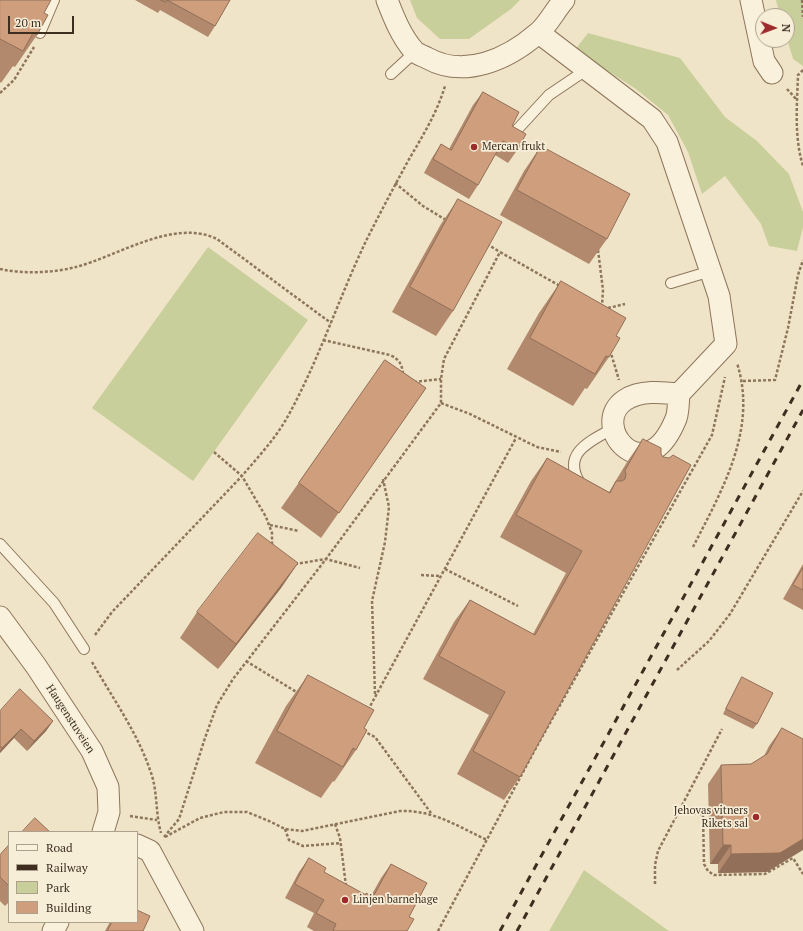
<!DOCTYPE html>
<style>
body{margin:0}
#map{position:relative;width:803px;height:931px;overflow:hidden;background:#f0e4c8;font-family:"PT Serif",serif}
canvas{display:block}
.legend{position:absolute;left:8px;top:831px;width:130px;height:92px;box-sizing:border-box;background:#f7eed8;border:1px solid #ada18e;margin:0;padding:5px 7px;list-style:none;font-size:12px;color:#3d2e20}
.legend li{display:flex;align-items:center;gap:8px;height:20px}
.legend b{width:20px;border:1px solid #ada18e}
.north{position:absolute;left:755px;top:8px;width:40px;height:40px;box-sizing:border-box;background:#f7eed8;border:1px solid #ada18e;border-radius:50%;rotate:91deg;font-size:11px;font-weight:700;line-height:16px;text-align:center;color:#3d2e20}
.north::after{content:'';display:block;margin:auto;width:14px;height:18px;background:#9e2a2b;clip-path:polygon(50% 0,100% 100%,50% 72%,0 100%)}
.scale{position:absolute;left:8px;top:16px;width:66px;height:18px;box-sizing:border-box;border:2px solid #3d2e20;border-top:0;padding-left:5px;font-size:12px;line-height:14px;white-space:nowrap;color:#3d2e20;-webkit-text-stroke:3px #f7eed8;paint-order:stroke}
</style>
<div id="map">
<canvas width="803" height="931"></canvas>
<ul class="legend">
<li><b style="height:5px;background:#faf1dc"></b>Road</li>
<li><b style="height:5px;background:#3d2e20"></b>Railway</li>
<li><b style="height:11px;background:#c9cf9b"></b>Park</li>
<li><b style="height:11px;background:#cf9f7d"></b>Building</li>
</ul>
<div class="north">N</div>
<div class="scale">20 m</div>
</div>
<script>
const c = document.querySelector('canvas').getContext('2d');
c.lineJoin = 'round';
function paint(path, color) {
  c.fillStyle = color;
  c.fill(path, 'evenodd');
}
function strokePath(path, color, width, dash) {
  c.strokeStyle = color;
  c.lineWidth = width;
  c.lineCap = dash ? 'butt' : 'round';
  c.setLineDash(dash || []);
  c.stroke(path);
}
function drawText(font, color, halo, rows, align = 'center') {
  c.font = font + ' "PT Serif",serif';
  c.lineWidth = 3.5;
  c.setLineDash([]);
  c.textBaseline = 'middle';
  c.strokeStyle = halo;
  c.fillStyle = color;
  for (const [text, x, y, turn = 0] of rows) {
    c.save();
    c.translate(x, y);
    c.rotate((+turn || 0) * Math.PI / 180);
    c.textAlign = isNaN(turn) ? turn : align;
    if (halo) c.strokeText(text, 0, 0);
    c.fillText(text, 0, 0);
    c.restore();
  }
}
paint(new Path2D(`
 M410,0H520L511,9L469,39H440L417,18Z
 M776,0H803V66L793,59L787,39V16H780Z
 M588,33L680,58L725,117L757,141L789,174L803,212V227L797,251L769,246L761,224L725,176L702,194L688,152L668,115L636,89L575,50Z
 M208,247L308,320L193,481L92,408Z
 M584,870L669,931H549Z`), '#c9cf9b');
const lane = new Path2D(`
 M40,33L54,0
 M391,74L415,52
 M515,132L549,95L586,70
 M671,283L711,271
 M582,486C559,454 590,441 614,428
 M0,544L54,603L84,649`);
const street = new Path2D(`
 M387,0C394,18 401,36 414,51C417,54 423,56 427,58C465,79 508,59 538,33C548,25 555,10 564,0
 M751,0L764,61L772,73
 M539,33L652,119L667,142L719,296L726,344L679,394C662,392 640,390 625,400C588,424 644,494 675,421C679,414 678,402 679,394
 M0,617L36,666L92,751L108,787L109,812L103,832
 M137,845L150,851L193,931
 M53,931L58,922`);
strokePath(lane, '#8d765c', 12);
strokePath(street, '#8d765c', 23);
strokePath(new Path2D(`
 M802,0L803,17
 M803,70L798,75C797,105 794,137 803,166
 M787,89L797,100
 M0,93L14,80L34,47
 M395,183L423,206L446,220
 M487,244L500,252
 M598,250L603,290L602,306
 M0,269C23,274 53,273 76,267C118,256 174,218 217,239L331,323
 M608,308L625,304
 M323,340L390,355C399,359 402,364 403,374
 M610,350L619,380
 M743,381L775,380L788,328L798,275L803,260
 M414,382L441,379
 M441,403L470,414L537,447L561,452
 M214,452L242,476L266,517L272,533V547
 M270,525L299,531
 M693,547C722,490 758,429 737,363
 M295,564L326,559L360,568
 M445,569L518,606
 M421,575L441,576
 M95,635L112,612L242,476C258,457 276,438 288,416C319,360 339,297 367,239C380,213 394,187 408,161C422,137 437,113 445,86
 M246,661L298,693
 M92,662C112,697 137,732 150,770C158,790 155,812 161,833
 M677,670L709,641L730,614L803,491
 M375,694L372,601L385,542L389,507L383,479
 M368,710L516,438
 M363,731L375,737L431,813
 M678,813L703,814L704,864L708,871L714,875L765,874L793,858L803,874
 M130,816L157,820
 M335,824L340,838L346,886
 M285,829L289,840L303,846L341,843
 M164,837L179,819L205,738L217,705L233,679L326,559L441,403V379L444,359L500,252L560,286
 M165,837L200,818L224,812H247L269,821L285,829L302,831L400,811C434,810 457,826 487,840
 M655,884V865L658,851L722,729
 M438,931L537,746L712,435L725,377`), '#8d765c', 2.5, [3, 2]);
strokePath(lane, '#faf1dc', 10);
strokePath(street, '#faf1dc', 21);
strokePath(new Path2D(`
 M500,931L803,380
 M517,931L803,410`), '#3d2e20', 3, [7, 7]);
paint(new Path2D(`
 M0,0L44,13L37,35L15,67L13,66L1,83L0,82Z
 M135,0H230L215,26L208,37L160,10L158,13Z
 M483,92L512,126L518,149L508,163L495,155L478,185L469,199L424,173L432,158L441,144L449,149L473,105Z
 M541,146L607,239L589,264L500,215L524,171Z
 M458,199L453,311L436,336L392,312L441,224Z
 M561,281L616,336L609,357L587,389L585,388L573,406L507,369L539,313Z
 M385,360L426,388L321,538L281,508Z
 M643,439L520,777L504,800L457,774L489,715L423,679L454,622L470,600L533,634L566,573L500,537L531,481L547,458L609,492L627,462Z
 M298,563L281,588L218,669L180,638L197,612Z
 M803,564V610L783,599Z
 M308,675L364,728L356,750L334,782L333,781L321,798L255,763L286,706Z
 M742,677L757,724L753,729L723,714L739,682Z
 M0,711L53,721L46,731L27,751L14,738L0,753Z
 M782,728L767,872L718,873V864H710L708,784L721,765L751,764L764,756L769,746Z
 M9,845V902L5,906L0,901V855Z
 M309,858L324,872L365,895L371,896L381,878L391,864L409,917L407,931H314L307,927L314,913L285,898L299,872Z
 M110,922H137L143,931H105Z`), '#b2896c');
paint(new Path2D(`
 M298,563L281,588L218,669L236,644Z
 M53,721L46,731L27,751L34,741Z
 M21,729L14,738L0,753V751L2,748Z
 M803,839V850L767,872L718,873L731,854Z
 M723,845H731L718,864H710Z`), '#916f58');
const building = new Path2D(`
 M0,0H51L44,13L48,15L37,35L33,33L23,51L0,39Z
 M161,0H230L215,26L167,0L166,2Z
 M483,92L519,112L512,126L526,134L518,149L503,141L478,185L433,159L441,144L451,150Z
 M541,146L630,194L607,239L517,190Z
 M458,199L502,222L453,311L410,287Z
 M561,281L626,318L616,336L620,338L609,357L606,356L595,374L530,338Z
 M385,360L426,388L339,513L299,483Z
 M643,439L661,448V454L663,457L669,458L673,455L691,465L520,777L473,751L505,692L439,656L470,600L535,635L582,551L516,515L547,458L610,493L616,481H622L625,479L626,474L625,471Z
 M258,533L298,563L236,644L197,612Z
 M803,568V590L793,585Z
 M308,675L374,710L364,728L367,730L356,750L353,748L343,767L277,731Z
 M742,677L773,693L757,724L726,709Z
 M20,689L53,721L34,741L21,729L2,748L0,746V711Z
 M782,728L803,739V839L780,853L731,854V845H723L721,765L751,764L767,754Z
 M35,818L50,832H22Z
 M9,845V886L0,877V855Z
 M309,858L326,868L324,872L366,895V893L373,897L391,864L427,883L409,917L414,919L407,931H333L336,924L316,913L324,900L295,884Z
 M137,910L150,916L143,931H107L112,922H137Z`);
paint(building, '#cf9f7d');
strokePath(building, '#916f58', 1);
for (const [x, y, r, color] of [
 [474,147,4,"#9e2a2b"],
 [756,817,4,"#9e2a2b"],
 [345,900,4,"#9e2a2b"]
]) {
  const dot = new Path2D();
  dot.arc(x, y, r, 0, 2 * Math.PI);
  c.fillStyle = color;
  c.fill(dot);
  strokePath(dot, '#f7eed8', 1.5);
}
drawText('11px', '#3d2e20', '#f7eed8', [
 ["Mercan frukt",482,147],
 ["Jehovas vitners",748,811,"right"],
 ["Rikets sal",748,824,"right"],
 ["Linjen barnehage",353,900]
], 'left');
drawText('11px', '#3d2e20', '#f7eed8', [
 ["Haugenstuveien",70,719,57]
]);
</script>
